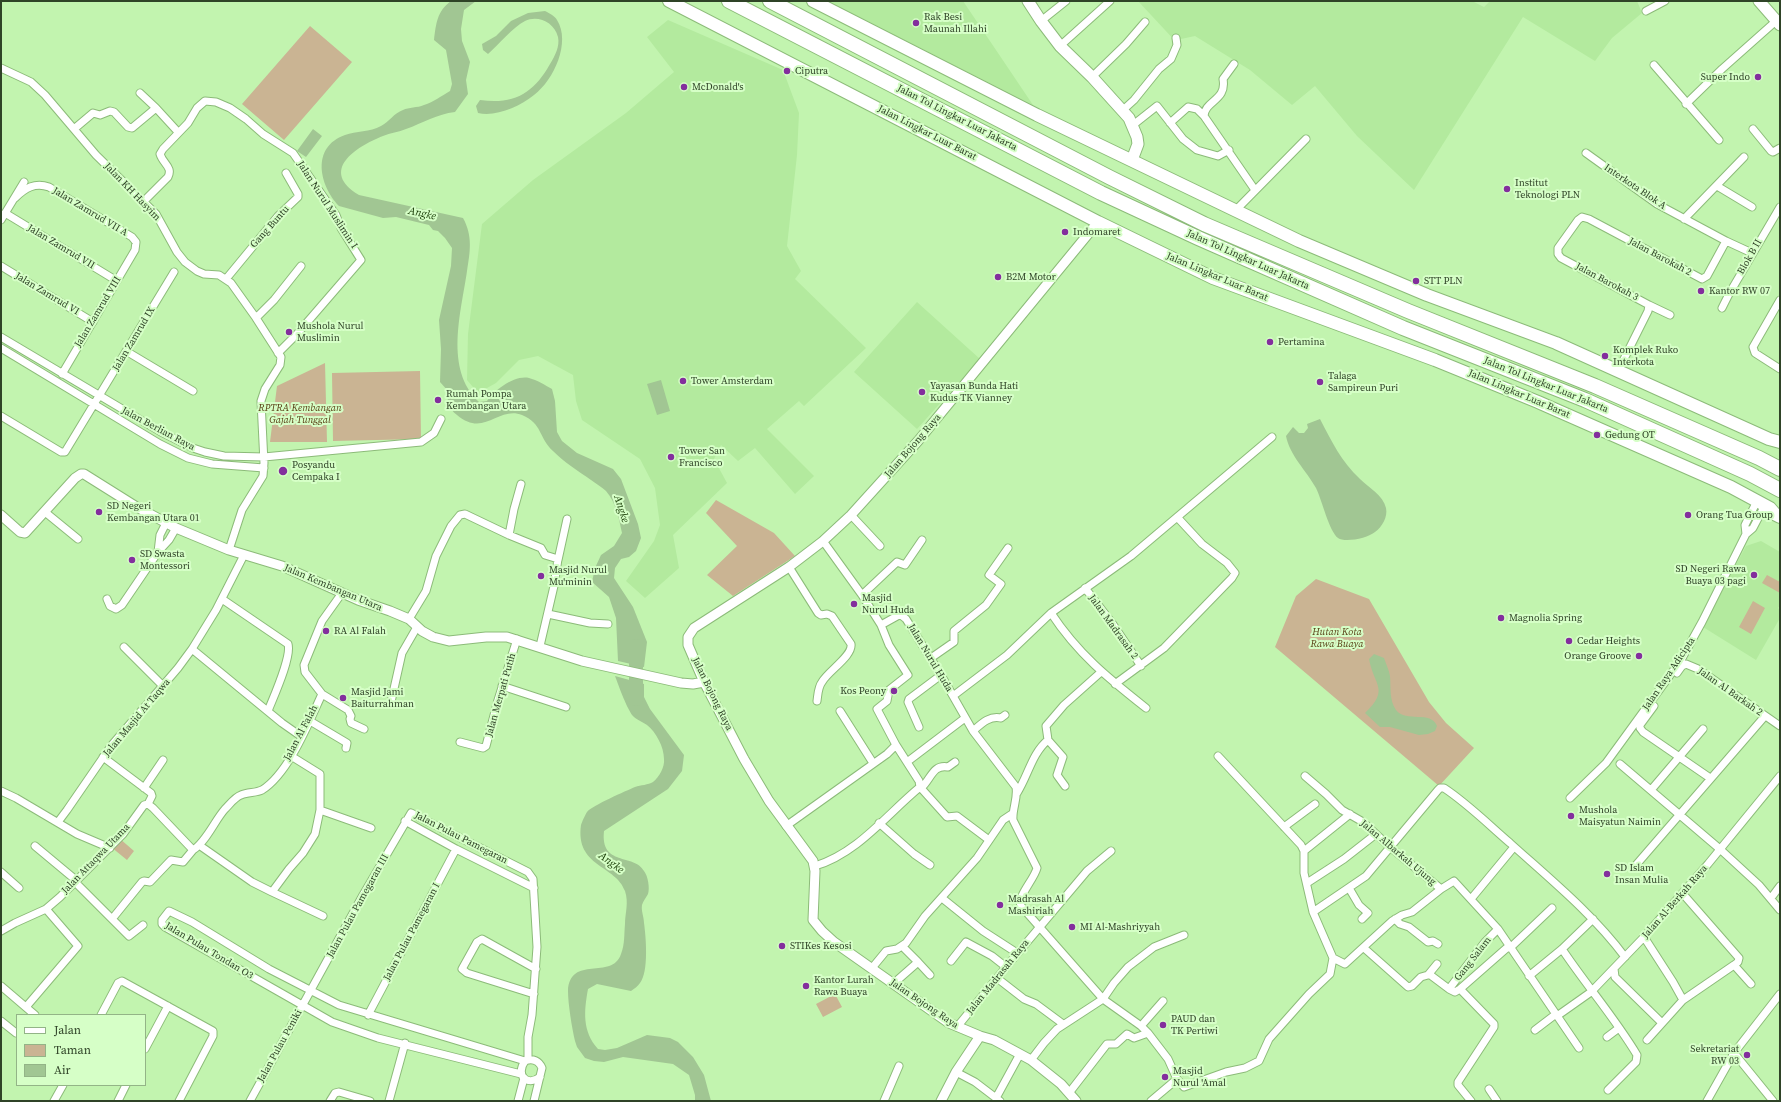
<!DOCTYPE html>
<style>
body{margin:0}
#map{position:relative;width:1781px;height:1102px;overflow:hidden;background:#c2f4af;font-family:"Source Serif 4",serif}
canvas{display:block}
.frame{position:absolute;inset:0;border:2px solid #2f4327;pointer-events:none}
.legend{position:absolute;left:16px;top:1014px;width:130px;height:72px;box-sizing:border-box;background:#d6ffc7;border:1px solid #93b487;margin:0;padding:5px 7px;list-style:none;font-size:12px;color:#2f4327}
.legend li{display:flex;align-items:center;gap:8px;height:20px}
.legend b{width:20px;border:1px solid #93b487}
</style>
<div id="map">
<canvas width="1781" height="1102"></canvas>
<div class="frame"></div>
<ul class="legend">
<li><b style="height:5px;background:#fff"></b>Jalan</li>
<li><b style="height:11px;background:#cab493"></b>Taman</li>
<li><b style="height:11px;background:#a1c693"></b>Air</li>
</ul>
</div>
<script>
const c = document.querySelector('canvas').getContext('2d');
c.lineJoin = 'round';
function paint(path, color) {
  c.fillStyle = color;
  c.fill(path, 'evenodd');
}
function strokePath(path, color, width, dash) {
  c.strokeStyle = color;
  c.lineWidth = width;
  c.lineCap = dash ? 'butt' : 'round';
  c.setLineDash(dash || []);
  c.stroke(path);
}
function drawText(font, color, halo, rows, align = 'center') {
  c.font = font + ' "Source Serif 4",serif';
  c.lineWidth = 4;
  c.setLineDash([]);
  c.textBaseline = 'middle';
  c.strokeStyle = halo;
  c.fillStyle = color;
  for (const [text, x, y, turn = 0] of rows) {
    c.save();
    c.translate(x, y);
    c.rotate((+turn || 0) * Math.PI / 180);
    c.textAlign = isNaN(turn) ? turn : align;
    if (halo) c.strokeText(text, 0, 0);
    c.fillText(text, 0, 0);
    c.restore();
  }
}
paint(new Path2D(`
 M827,1H963L1033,105Z
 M1138,1H1472L1484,7L1490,1H1637L1642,13L1612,38L1595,61L1523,17L1414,190L1357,136L1315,86L1292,105L1250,70L1195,36L1181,39L1178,44Z
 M668,20L783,70L799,113L797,155L787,246L801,271L795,279L866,348L804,406L799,401L767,429L814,476L795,494L755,448L738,461L721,445L714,459L727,483L673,535L679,568L645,598L626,581L654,541L660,525L655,488L640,459L582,420L576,401L573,375L538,356L519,360L496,383L478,393L467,380L468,334L482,224L533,180L626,113L674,72L647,37Z
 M917,302L980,359L917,429L854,372Z
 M1761,541L1780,552V605L1778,608L1780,610V618L1756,660L1703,627L1746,546Z`), '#b3ea9e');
paint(new Path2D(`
 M310,26L352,62L284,140L242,104Z
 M325,363L327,442H270L277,386Z
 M420,371L421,439L333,441L332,373Z
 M716,500L774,533L795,556L733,596L707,575L737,546L706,513Z
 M1767,575L1780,582V593L1762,583Z
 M1316,579L1369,599L1429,702L1446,723L1474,748L1439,786L1275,647L1296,596Z
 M1753,601L1765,608L1751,634L1739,627Z
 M119,838L134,851L127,860L111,847Z
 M835,994L842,1007L823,1017L816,1004Z`), '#cab493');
paint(new Path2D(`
 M451,1H476L464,10L461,29L462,41L470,62L466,80L468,94L455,112C437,114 423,123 406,129C399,132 390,133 383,136C355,147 319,171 359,195L463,218C473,236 470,252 467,271C461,313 444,369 479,402L487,401C495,390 514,375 529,378C537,380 545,385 552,389L555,401L557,432L562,441L577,453L613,469L621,479L638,524L641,538L636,551L629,557L621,559L615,568L614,578L633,607L647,642L644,667L618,661L616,618L609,597L592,582L595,568L601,555L614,546L622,533C619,519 616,502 606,491C602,487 596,484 591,480C578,471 564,462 553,451C538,437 543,424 522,415C498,406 484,438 457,415C448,408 447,402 448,391L440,382L441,349L439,320L451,266L452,248L445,238L438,231L433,230L429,225L396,217L383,218L339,206C319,185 311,147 345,135C356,131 370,132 381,126C389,122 394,113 403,110C409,107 417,108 424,105C434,102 441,96 450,91L452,84L446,50L434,40C436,24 437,11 451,1Z
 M545,11C549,13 555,16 557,20C571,42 554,80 534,95C519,107 496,117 478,113L476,106L480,100C514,105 534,93 550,64C555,56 560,46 558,37C554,22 538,15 525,21C513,27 498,45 488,54L483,50L482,44L496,36L511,21L528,13Z
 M313,129L322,136L306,157L297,151Z
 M661,380L670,411L657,415L647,384Z
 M1320,419C1332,442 1341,461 1360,479C1369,488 1383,495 1386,508C1388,517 1382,527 1375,532C1368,538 1345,543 1338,538C1329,531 1322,500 1316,488C1306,470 1290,456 1286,436L1293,427L1299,433H1304L1308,428L1307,424Z
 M1374,654L1384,658C1386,664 1389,670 1390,676C1391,687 1389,700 1396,710C1406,723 1431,710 1437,726L1435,731L1428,734L1419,735L1390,727H1380L1365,713C1390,689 1374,686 1369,659Z
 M615,676L644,684V697L650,709L684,755L682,771L668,789L604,831C600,867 634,853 644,871C648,876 650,888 648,894C646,898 643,901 642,905C641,911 644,917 644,923C646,937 649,972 640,983C638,986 634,989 631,991L597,984L588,989C584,1011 582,1031 598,1049L605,1050L617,1048L647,1035L670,1038L678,1042L693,1057L704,1075L711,1101H695V1095L689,1075L673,1064L623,1057L604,1062L594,1061L585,1058L577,1047L575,1041C572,1028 568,1004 568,991C570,954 612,981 621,954C625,944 624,934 625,924C625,913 629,903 625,891C616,865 575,867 581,825C582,822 585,815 587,812C593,805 626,791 635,787C641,785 648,785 653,782C659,777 665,767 664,759C664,747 656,732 647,725C643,722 637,720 634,717C628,712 618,684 615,676Z`), '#a1c693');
strokePath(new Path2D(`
 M636,699V646`), '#a1c693', 14);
const minor = new Path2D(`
 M1646,11L1665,1
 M1041,21L1066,1
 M1060,46L1110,1
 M1234,64L1223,79C1227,101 1205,100 1204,116L1255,190
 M1654,65L1719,140
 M1,68L31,82L45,95L96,155L156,214L177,252L185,262L197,271L204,274L219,275L231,283L256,318L281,357L280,365L265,389L261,401L264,463L263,476L242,510L229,550
 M1092,77L1126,44L1145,22
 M140,93L156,108
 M1686,104L1722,69L1776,21
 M1123,110L1134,100L1159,69L1171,59L1177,45L1176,38
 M1170,123L1188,107L1197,109L1204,116
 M1133,125L1157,106L1183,139L1197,150L1218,156L1229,150
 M74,129L93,113L100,115L110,111L114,112L128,127L132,128L156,108L178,132
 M1753,129L1771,151L1773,152L1780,148
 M1586,153L1657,204L1726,241L1752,253
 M1717,186L1752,207
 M15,198C25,188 35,182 49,187L132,237L136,242L135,250L62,374
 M143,202L168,177C173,167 163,164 160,154L163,149L188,123L197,108L205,101L216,102L230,108L246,119L263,134L293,153L336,215L341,228L361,260L297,334L278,353
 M1235,211L1306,139
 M5,213L117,281
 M1684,219L1744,157
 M1,220L24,182
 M1,266L93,322
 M226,279L278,216L298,197V194L286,173
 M1780,300L1753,347L1755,353L1780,369
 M1649,305L1670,315
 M1722,308L1729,294L1780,207
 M256,318L274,300L301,266
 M1,337L161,432L193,448L205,452L224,456L264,457L421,442L434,433L441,419
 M1,348L160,444L188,458L212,464L264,468
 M126,351L193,391
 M1618,371L1648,311L1649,305L1561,258L1558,254V248L1578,220L1582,217L1589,219L1702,279L1707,276L1726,241
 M1,416L61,452H65L174,272
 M45,512L78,539
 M851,515L880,546
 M1746,534L1745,525L1757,501
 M509,535L514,509L521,484
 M158,552L160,535L166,523
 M558,560L567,519
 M789,567L818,613L821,615L827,614L832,616L851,644C853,656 828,671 822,682C818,687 818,694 817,701
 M1085,588L1112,623L1141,666
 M862,595L897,562L905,565L922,540
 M107,599L110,606L116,609L122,605L158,552L169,540L176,528
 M222,599L288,644C292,657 273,698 268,711
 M1051,613C1078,654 1108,678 1146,708
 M548,614L590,623L608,624
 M409,619L426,591L436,556L451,526L460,515L465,514L509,535L541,548L545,555L558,559L554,586L540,646
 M881,625L899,615H901L906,619L941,675L973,731L1016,787C1018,799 1012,809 1013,820L1037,868C1034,880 1017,896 1021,906L1103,999L1141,1026L1148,1033L1168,1059L1177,1079L1184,1087L1226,1072L1245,1068L1259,1061L1269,1039L1309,994L1330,974L1333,958
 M124,647L163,686
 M192,649L282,723L302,737
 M931,658L954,642V631L986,605L1001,584L989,575L1008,548
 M1677,673L1682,666L1686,664L1698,669L1780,726
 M1115,684L1164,648L1232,578L1235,573L1227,563L1202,544L1177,517
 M502,686L566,707
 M322,694L348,710L351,716L350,719L351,723L364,729
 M953,696L1007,655L1051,613L1131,556L1272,437
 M391,702L402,653L417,627
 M1654,706L1640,725V728L1643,732L1710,778
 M840,711L873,763
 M310,721L347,743L346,748
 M919,727L908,702L909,699L941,675
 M973,731C981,724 990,715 1001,718L1005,715
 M1048,740L1046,726L1064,705L1101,672
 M460,742L483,748L486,746L498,700L517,639
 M896,745L919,781L920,787L947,817L957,816L989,840
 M1218,756L1301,845L1304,851V873L1313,912L1333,958L1345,964L1392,921L1402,915L1412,912L1441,889L1454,881L1498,929L1579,1048
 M103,757L151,793L152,796L148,804
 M907,762L965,718
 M1620,764L1721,850L1759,885L1780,910
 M1305,776L1326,794L1342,810L1363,822L1390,847L1441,889
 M922,787C931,779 933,764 948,767L955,762
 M144,788L163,760
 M1651,790L1703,729
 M1,791L16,798L77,834L110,848
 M1017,793C1028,776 1032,753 1048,740L1063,757L1057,775L1065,786
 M1570,798L1606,763L1681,660L1702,622L1746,534L1753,528L1765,505
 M320,810L371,828
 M405,821L456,849L534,888
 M58,822L67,810L111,746L178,668L192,649L216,610L244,555
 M879,823L914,854L930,865
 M786,826L887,754L896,745L877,709L887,701L889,690L908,675L889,645L881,625L862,595L823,541
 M1284,827L1315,804
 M199,845L252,882L272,892L289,869L303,853L315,834L320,810V774L291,756
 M35,846L77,881
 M1304,851L1350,814
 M1636,865L1765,716
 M815,866C858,853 886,815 920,787
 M1,872L19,888
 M75,882L129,936L143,925
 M1307,883L1344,859L1376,834
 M1349,888L1359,905L1368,913L1362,919
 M272,892L323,916
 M1683,894L1739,958L1738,962L1734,965L1751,984
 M942,898L983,931L1017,953
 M1771,898L1780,886
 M1471,899L1514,847
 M1313,912L1366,876L1438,790L1440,788H1444C1467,803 1489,825 1510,843C1550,879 1593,914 1625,957
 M112,919L142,882L144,881L150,882L171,860L183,862L193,850
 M1395,919L1400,924L1409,927L1428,942L1433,941L1438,944
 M1,931L15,923L46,909L60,897L123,834L144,805L148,804L153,808L193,850C206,842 215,820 225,809C230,804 235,797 241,795C248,792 256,793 262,790C289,773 309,722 322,694L305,672L304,665L322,621L342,593
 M1644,937L1673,982L1683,1000
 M1364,948L1408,987L1412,986L1421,977L1428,975L1437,964
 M1510,948L1552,908
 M1562,949C1586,985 1615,1018 1637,1055L1636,1062L1608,1090
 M951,961L966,942L992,956L1006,967
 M918,962L930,975
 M872,968L886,951L897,949L906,943L925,916L977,858L1003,820L1012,814
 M1614,969L1615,977L1662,1023
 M1429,974L1449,989L1455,992L1460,989L1509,946
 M1529,976L1562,949L1593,919
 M997,978L1024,999L1036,1004L1063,1024
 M893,984L918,962L902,946
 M1,986L35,1015
 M1449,989L1485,942L1498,929
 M1460,989L1494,1024V1027L1458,1082V1085L1471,1101
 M534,994L467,973L462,969L477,942L482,939L536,969
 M26,1007L78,946L46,909
 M101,1015L118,983L122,981L213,1031V1036L179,1101
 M368,1015L456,849
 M1557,1016L1591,992L1644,937L1708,864L1780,776
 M1,1021L16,1033
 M1141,1026L1163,1001
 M957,1027L1006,967L1087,871L1111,851
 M1535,1030L1556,1014
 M1607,1037L1619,1028
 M1647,1040L1683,1000L1734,965
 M145,1049L168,1006
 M1734,1053L1773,1101
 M1031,1060L1044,1043L1057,1029L1103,999L1114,983L1128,967L1154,947L1184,935
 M956,1072L975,1082L1000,1101
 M521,1074L378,1038L332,1022L165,927L162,924V920L169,911L192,922L269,969L339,1005L525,1061
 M1489,1089L1497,1101
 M1069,1093L1107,1044H1116L1127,1034L1134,1038L1148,1033
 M996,1098L1020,1054
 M54,1101L63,1085
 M118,1101L126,1085
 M250,1101L363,895L411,813L528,872L533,879L537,947L532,1015L528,1037V1060
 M330,1101L335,1093L339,1092L370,1101
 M389,1101L405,1043
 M518,1101L524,1078
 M534,1101L542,1068C539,1061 533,1058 525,1061C515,1075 527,1087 540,1077
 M884,1101L899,1066
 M1151,1101L1177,1079
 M1707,1101L1734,1053L1780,994`);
const tertiary = new Path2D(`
 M1,515L20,532L25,533L75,478L81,474H84L135,506L176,528L229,550L282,566L358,600L390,611L409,619L422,631L433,637L449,641L486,637H507L582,661L681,683L693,684L704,682
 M941,1101L956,1072L980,1036
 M1076,1101L1061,1084L1031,1060L994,1040L980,1036L949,1023L834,942L822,931L813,920L815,871L813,861L769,801L744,759L704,682L688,645V637L694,628L789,567L823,541L851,515L918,441L1098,222`);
const secondary = new Path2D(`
 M1028,1L1041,21L1060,46L1092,77L1129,118L1137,137L1138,144L1132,160
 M1759,1L1780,25`);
const primary = new Path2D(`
 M669,1L1098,222L1213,278L1435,360L1538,402L1731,487L1770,508L1776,515L1780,517
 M813,1L1037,115L1299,241L1427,295L1556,343L1769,439L1780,442`);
const motorway = new Path2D(`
 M729,1L1101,193L1198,238L1403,328L1585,400L1750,474L1780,490
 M770,1L1109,177L1204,224L1408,311L1595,386L1759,458L1780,469`);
strokePath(minor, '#8cbb79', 9);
strokePath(tertiary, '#8cbb79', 11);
strokePath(secondary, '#8cbb79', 13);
strokePath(primary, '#8cbb79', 14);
strokePath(motorway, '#8cbb79', 16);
strokePath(minor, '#fff', 7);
strokePath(tertiary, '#fff', 9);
strokePath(secondary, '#fff', 11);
strokePath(primary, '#fff', 12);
strokePath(motorway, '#fff', 14);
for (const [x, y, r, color] of [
 [916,23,4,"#832e9d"],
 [787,71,4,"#832e9d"],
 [1758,77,4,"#832e9d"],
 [684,87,4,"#832e9d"],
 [1507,189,4,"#832e9d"],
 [1065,232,4,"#832e9d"],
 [998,277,4,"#832e9d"],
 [1416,281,4,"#832e9d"],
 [1701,291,4,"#832e9d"],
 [289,332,4,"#832e9d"],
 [1270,342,4,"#832e9d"],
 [1605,356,4,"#832e9d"],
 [683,381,4,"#832e9d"],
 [1320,382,4,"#832e9d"],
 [922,392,4,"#832e9d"],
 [438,400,4,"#832e9d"],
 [1597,435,4,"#832e9d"],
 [671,457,4,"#832e9d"],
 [283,471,5,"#832e9d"],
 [99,512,4,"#832e9d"],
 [1688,515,4,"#832e9d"],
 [132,560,4,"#832e9d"],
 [1754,575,4,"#832e9d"],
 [541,576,4,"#832e9d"],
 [854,604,4,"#832e9d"],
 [1501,618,4,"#832e9d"],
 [326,631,4,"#832e9d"],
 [1569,641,4,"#832e9d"],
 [1639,656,4,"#832e9d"],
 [894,691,4,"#832e9d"],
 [343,698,4,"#832e9d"],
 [1571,816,4,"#832e9d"],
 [1607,874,4,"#832e9d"],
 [1000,905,4,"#832e9d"],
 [1072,927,4,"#832e9d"],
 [782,946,4,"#832e9d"],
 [806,986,4,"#832e9d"],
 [1163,1025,4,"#832e9d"],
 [1747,1055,4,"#832e9d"],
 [1165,1077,4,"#832e9d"]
]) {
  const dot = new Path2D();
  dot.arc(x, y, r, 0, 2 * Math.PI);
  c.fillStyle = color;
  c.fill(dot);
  strokePath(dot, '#d6ffc7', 1.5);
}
drawText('10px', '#2f4327', '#d6ffc7', [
 ["Rak Besi",924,17],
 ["Maunah Illahi",924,29],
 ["Ciputra",795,71],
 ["Super Indo",1750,77,"right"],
 ["McDonald's",692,87],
 ["Institut",1515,183],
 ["Teknologi PLN",1515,195],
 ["Indomaret",1073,232],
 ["B2M Motor",1006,277],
 ["STT PLN",1424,281],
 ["Kantor RW 07",1709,291],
 ["Mushola Nurul",297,326],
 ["Muslimin",297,338],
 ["Pertamina",1278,342],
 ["Komplek Ruko",1613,350],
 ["Interkota",1613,362],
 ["Talaga",1328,376],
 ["Sampireun Puri",1328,388],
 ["Tower Amsterdam",691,381],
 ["Yayasan Bunda Hati",930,386],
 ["Kudus TK Vianney",930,398],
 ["Rumah Pompa",446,394],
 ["Kembangan Utara",446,406],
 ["Gedung OT",1605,435],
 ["Tower San",679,451],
 ["Francisco",679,463],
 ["Posyandu",292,465],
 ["Cempaka I",292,477],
 ["SD Negeri",107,506],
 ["Kembangan Utara 01",107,518],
 ["Orang Tua Group",1696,515],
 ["SD Swasta",140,554],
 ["Montessori",140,566],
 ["SD Negeri Rawa",1746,569,"right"],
 ["Buaya 03 pagi",1746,581,"right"],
 ["Masjid Nurul",549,570],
 ["Mu'minin",549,582],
 ["Masjid",862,598],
 ["Nurul Huda",862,610],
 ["Magnolia Spring",1509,618],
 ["RA Al Falah",334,631],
 ["Cedar Heights",1577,641],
 ["Orange Groove",1631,656,"right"],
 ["Kos Peony",886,691,"right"],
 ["Masjid Jami",351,692],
 ["Baiturrahman",351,704],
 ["Mushola",1579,810],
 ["Maisyatun Naimin",1579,822],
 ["SD Islam",1615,868],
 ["Insan Mulia",1615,880],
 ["Madrasah Al",1008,899],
 ["Mashiriah",1008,911],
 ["MI Al-Mashriyyah",1080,927],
 ["STIKes Kesosi",790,946],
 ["Kantor Lurah",814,980],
 ["Rawa Buaya",814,992],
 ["PAUD dan",1171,1019],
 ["TK Pertiwi",1171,1031],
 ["Sekretariat",1739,1049,"right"],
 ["RW 03",1739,1061,"right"],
 ["Masjid",1173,1071],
 ["Nurul 'Amal",1173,1083]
], 'left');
drawText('10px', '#2f4327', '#d6ffc7', [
 ["Jalan Tol Lingkar Luar Jakarta",957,118,27],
 ["Jalan Lingkar Luar Barat",927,133,27],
 ["Interkota Blok A",1635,187,34],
 ["Jalan KH Hasyim",132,192,46],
 ["Jalan Nurul Muslimin I",327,205,57],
 ["Jalan Zamrud VII A",90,212,31],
 ["Gang Buntu",270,227,-48],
 ["Jalan Zamrud VII",61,247,31],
 ["Jalan Barokah 2",1660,257,28],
 ["Blok B II",1750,257,-60],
 ["Jalan Tol Lingkar Luar Jakarta",1248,260,24],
 ["Jalan Lingkar Luar Barat",1217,277,23],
 ["Jalan Barokah 3",1607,282,28],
 ["Jalan Zamrud VI",47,294,31],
 ["Jalan Zamrud VIII",98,312,-59],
 ["Jalan Zamrud IX",134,339,-59],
 ["Jalan Tol Lingkar Luar Jakarta",1546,385,22],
 ["Jalan Lingkar Luar Barat",1519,394,23],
 ["Jalan Berlian Raya",158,429,28],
 ["Jalan Bojong Raya",913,446,-49],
 ["Jalan Kembangan Utara",333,588,23],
 ["Jalan Madrasah 2",1113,627,54],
 ["Jalan Nurul Huda",930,658,59],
 ["Jalan Raya Adicipta",1669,674,-56],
 ["Jalan Al Barkah 2",1730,692,35],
 ["Jalan Bojong Raya",712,694,64],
 ["Jalan Merpati Putih",501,695,-74],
 ["Jalan Masjid At Taqwa",137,718,-50],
 ["Jalan Al Falah",301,733,-62],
 ["Jalan Pulau Pamegaran",461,838,27],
 ["Jalan Albarkah Ujung",1398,853,40],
 ["Jalan Attaqwa Utama",96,859,-46],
 ["Jalan Al-Berkah Raya",1675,902,-49],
 ["Jalan Pulau Pamegaran III",358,906,-61],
 ["Jalan Pulau Pamegaran I",412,932,-62],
 ["Jalan Pulau Tondan O3",209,951,31],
 ["Gang Salam",1473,959,-52],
 ["Jalan Madrasah Raya",998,977,-51],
 ["Jalan Bojong Raya",924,1004,34],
 ["Jalan Pulau Peniki",280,1046,-61]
]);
drawText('italic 10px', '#583f15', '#d6ffc7', [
 ["RPTRA Kembangan",300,408],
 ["Gajah Tunggal",300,420],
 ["Hutan Kota",1337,632],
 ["Rawa Buaya",1337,644]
]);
drawText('italic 11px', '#1a3d07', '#d6ffc7', [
 ["Angke",422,214,12],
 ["Angke",621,509,72],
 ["Angke",611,863,36]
]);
</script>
